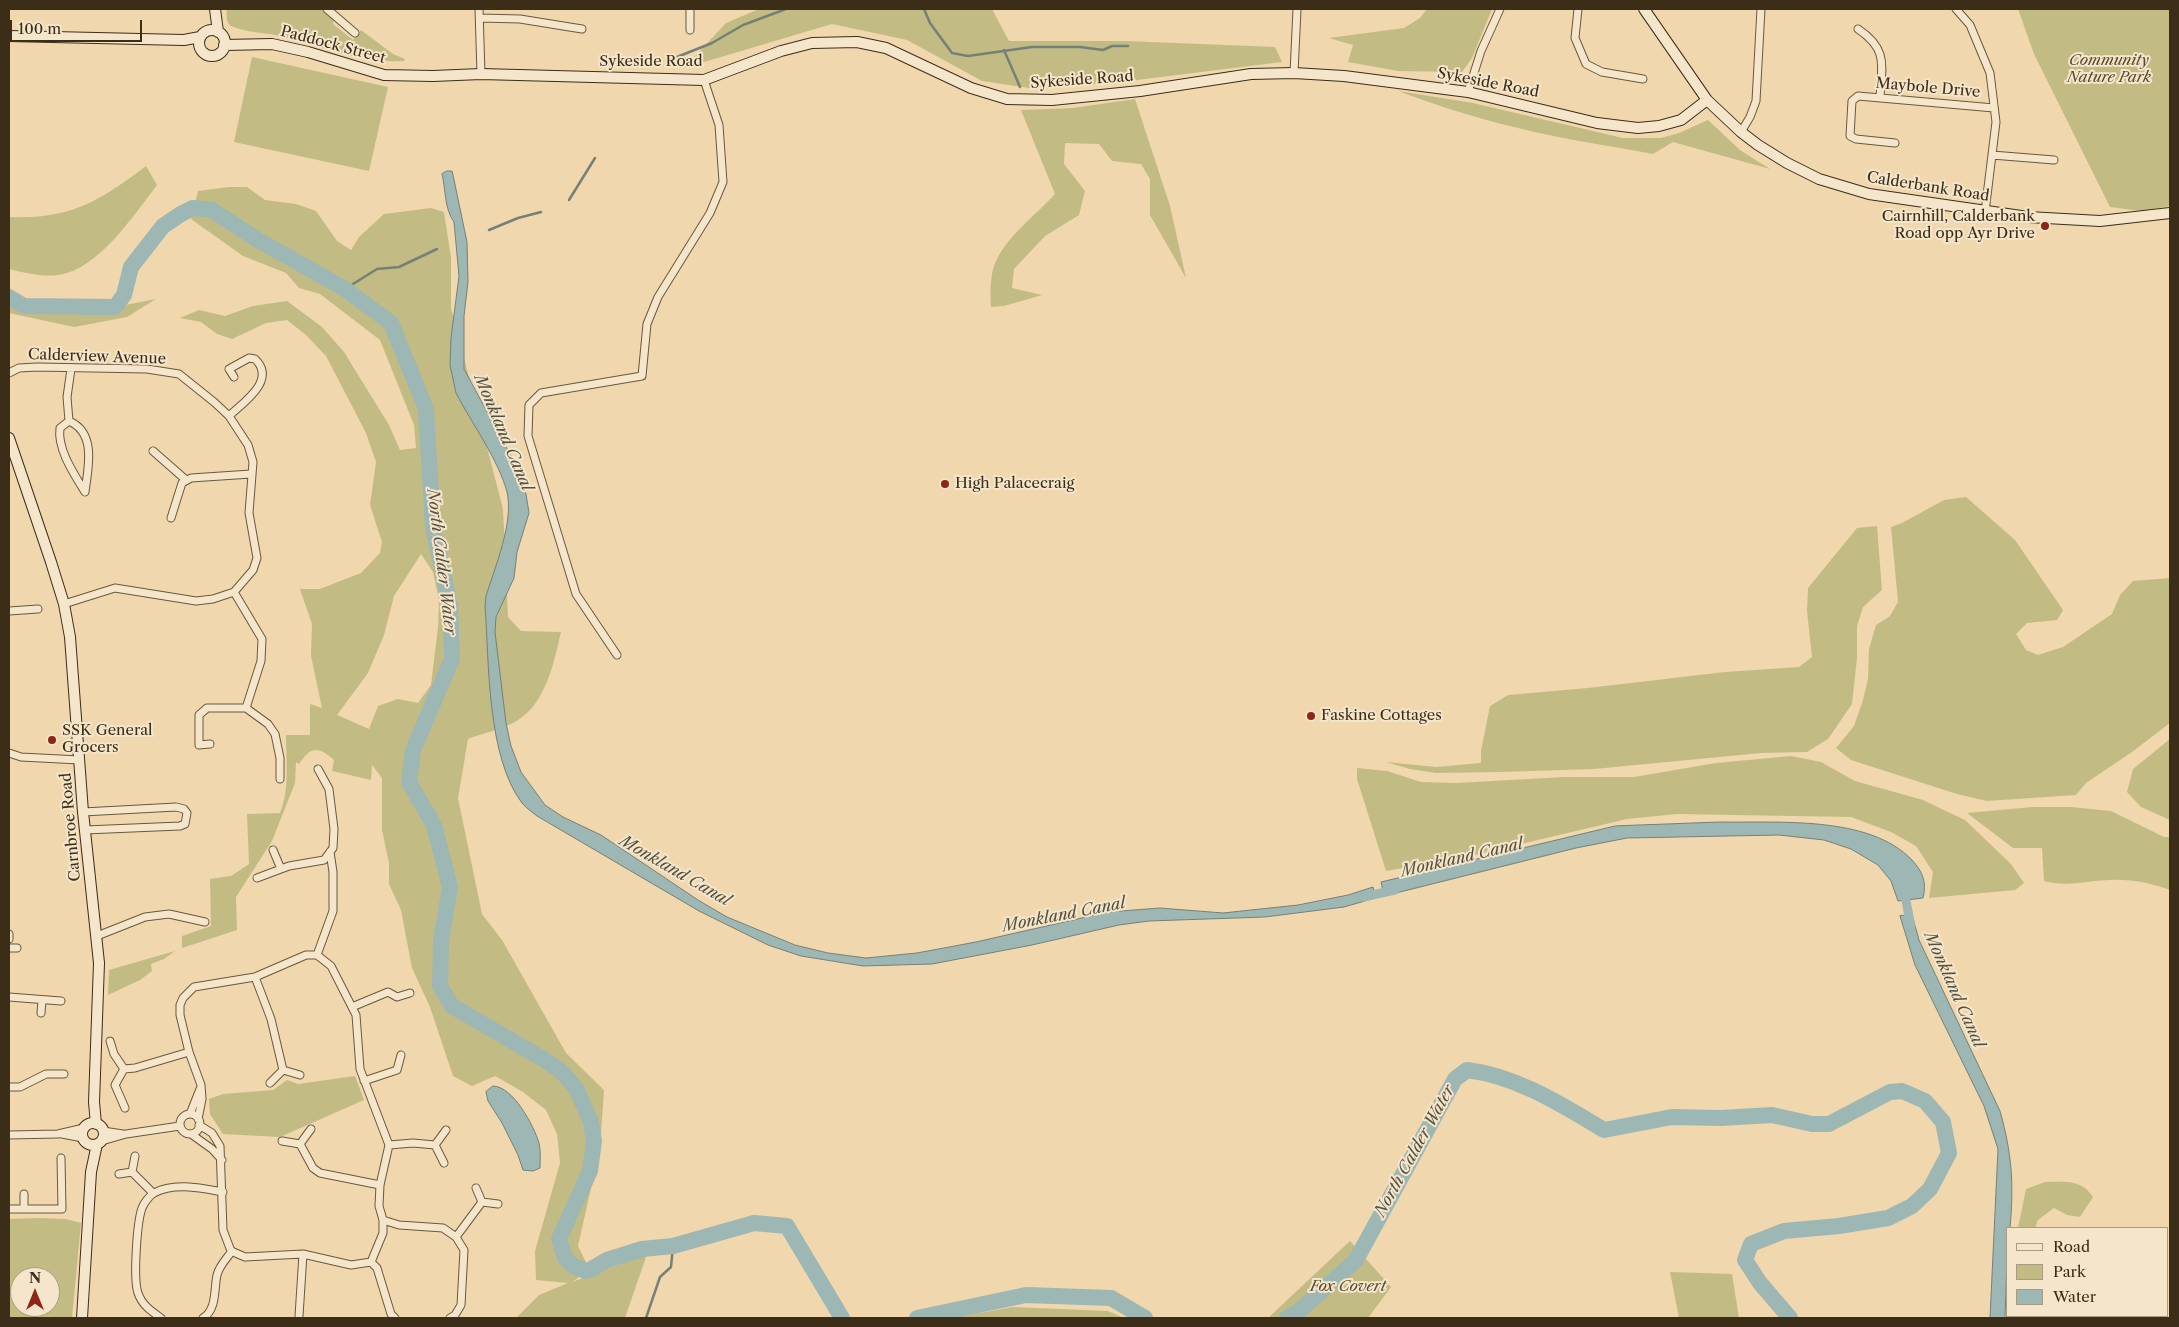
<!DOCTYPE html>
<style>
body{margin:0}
#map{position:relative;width:2179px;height:1327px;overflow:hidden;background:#f0d7ad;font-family:"Libre Caslon Text",serif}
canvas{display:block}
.frame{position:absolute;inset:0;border:10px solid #3c2d19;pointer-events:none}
.legend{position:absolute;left:2006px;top:1227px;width:162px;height:90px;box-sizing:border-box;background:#f5e5ca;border:1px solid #ab9b83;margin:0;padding:6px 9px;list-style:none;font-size:15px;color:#3c2d19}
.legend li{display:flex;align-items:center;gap:10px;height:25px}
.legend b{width:25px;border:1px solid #ab9b83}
.north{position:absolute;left:10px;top:1267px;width:50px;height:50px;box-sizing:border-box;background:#f5e5ca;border:1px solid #ab9b83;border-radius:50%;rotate:0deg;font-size:14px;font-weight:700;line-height:20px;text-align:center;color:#3c2d19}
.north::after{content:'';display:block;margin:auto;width:18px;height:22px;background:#8f2418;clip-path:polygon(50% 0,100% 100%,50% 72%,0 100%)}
.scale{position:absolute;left:10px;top:20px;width:132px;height:22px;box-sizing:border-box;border:2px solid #3c2d19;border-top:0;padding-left:6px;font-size:15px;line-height:18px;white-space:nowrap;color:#3c2d19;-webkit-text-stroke:4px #f5e5ca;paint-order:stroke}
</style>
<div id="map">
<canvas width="2179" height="1327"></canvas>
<div class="frame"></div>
<ul class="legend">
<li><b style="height:6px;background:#f5e5ca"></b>Road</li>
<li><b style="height:14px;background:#c2bc84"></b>Park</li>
<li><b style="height:14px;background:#9db7b4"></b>Water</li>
</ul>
<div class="north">N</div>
<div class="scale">100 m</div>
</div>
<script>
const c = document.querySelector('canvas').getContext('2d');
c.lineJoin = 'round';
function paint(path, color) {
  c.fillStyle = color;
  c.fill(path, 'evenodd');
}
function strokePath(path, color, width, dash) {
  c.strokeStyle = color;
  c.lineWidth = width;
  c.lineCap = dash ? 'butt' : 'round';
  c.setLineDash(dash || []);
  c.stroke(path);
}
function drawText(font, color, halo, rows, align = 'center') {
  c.font = font + ' "Libre Caslon Text",serif';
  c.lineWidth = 4;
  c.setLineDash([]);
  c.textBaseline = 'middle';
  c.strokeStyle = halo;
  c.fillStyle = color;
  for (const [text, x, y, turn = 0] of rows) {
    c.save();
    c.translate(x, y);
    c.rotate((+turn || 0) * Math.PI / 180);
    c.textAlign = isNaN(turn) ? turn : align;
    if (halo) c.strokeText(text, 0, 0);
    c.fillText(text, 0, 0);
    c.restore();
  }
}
paint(new Path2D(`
 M227,9H322L334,19L333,24L353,40L361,30L393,54L405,59L404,61C361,64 321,45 280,36C264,32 247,33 231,26C226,23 226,14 227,9Z
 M759,9H992L1009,41H1126L1275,47L1282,62L1129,81L1036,89L982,81L907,40L832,24L684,68L726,23Z
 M1427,9H1492L1472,58L1462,72L1398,71L1348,62L1353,45L1329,38L1404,28L1420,18Z
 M2018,9H2170V206L2141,211L2110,207L2034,54Z
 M252,57L388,87L369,171L234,142Z
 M1398,91L1473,103L1623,138H1661L1679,133L1708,120L1740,150L1770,169L1673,142L1653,154C1607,145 1560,139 1514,127C1475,118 1436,105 1398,91Z
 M1135,99L1170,206L1186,278L1150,215V179L1141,164L1112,161L1099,144L1065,143L1064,164L1085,191L1079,215L1045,236L1014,269L1012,288L1042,295L1004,306L991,307C990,293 990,273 996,261C1008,235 1036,215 1055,194L1021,110L1073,108Z
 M146,166L157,185C134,215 98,270 58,275C41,277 26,273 9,269V217C69,220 100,201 146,166Z
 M229,187H247L265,200L296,204L316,211L337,241L351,250L359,237L384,214L431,208L444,212L451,258V308L503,509L508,617L521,631L561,632C554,662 546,703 518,720C504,729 483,733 468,739L458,798L482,914L502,940L566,1053L604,1090L600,1148L578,1246L590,1270L572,1282L647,1254L625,1318H516L539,1295L568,1283L536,1280L535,1251L560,1163L557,1134L546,1110L523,1092L495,1076L472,1086L453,1076L430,1007L412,968L401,910L389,884V863L382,830V778L372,765L371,780L332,771L334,760C318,745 310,747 299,764L296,762L295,783L272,841L236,897L237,930L182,948V936L211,926L210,879L231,876L249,864L247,814L280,813C290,789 286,761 286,735H310V704L322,708L311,656L312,624L300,589H320L361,573L380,553L382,542L370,505L376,462L366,433L326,356L306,335L287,320L266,323L232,339L217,334L201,322L180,318L199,310L225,316L253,306L287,301L322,327L344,352L389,425L400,450L416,448L414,425L380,340L320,294L299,288L286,273L243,256L191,219L198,191ZM421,554L433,572L439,600L438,627L431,685L418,703L398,699L378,706L369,729L337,715L368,673L384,635L394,596Z
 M156,299L127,317L74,327L9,313V302L65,310H100Z
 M1966,497L2015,540L2063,610L2057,620L2027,623L2016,634L2026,650L2038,655L2063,647L2112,614L2120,595L2133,581L2170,578V723L2132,752L2086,783L2076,795L1987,801L1957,794L1851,760L1836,748L1854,726L1863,700L1868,679L1869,649L1876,625L1890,616L1898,602L1891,527L1902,523L1944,500Z
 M1877,526L1882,590L1863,607L1857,626V658L1852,704L1828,739L1807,752L1761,753L1594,769L1500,772L1436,773L1410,769L1386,762L1436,767L1481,763V751L1490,706L1508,695L1588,688L1725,672L1799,667L1812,657L1807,611L1808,588L1857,528Z
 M2170,739V820L2141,807L2127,792L2133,769Z
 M1791,756L1821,762L1855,781L1923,800L1965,820L2011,864L2024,883L2015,890L1929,898L1933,872L1916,846L1891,832L1851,817L1677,814L1627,819L1470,856L1386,871L1357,779V768L1387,771L1421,782L1456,783L1564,777H1634L1716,763Z
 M2032,807H2071L2111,811L2164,837H2170V890C2151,883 2131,879 2109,880C2087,881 2065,887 2044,881L2042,848H2013L1967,813Z
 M175,951L164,959L151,964L152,971L140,980L108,995L109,970Z
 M355,1076L364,1100L280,1137L223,1134L210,1114L209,1099L223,1094L273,1090L287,1080L298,1084Z
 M2045,1182C2065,1182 2081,1179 2093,1197L2080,1217L2067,1215L2054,1208L2038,1220L2035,1228H2018L2026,1189Z
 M40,1218L66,1219L81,1223L72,1318H9V1219ZM20,1277H50V1307H20Z
 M1350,1241L1391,1287L1368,1318H1268Z
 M1670,1272L1732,1274L1739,1318H1679Z
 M1013,1307L1108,1311L1124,1318H952Z`), '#c2bc84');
const water = new Path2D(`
 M447,171H452L453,175L467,242L468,282L464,316V369L512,458L526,494L529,513L517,552L514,578L496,617L495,632L506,723L511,746L521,772L545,805L563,817L601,835L698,900L727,917L795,945L828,953L866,958L917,953L976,942L1108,912L1160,908L1223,913L1298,905L1348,895L1373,887L1375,898L1344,907L1265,917L1149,921L1119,925L1032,945L932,964L863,966L801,956L768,945L699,911L537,816C532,812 526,808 522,803C487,757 489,662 485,605L486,596C495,567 514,522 507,492C499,461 471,422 456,393L450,365L451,338L459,276L454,222C444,208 446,190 442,174Z
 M1720,822C1778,823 1869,815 1912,860C1923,872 1927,883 1923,898L1898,901L1891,881L1878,865L1851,849L1824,840L1779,835L1627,838L1576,848L1384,896L1381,882L1615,826Z
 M1912,915L1919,940L2000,1111C2012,1154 2014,1184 2010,1228H2008L2005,1318H1990L1998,1149L1984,1106L1915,965L1900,916Z
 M493,1086C513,1086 534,1126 539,1143C541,1151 540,1160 540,1168L533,1171L523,1170L518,1155L502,1123L488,1101L486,1092Z`);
paint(water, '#9db7b4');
strokePath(water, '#768076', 1);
strokePath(new Path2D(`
 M924,9L930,23L952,53L968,56L1032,47H1080L1103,50L1112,46H1128
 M1004,50L1020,87
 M667,61L712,43L743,25L786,9
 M569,200L595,158
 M489,230L518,218L541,212
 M345,289L377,269L399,267L437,249
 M646,1318L660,1277L671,1267L673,1246`), '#768076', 2.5);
strokePath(new Path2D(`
 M1904,890L1911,927
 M1363,897L1395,890`), '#9db7b4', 9);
strokePath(new Path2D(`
 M9,297L24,306L115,307L124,295L131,267L163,226L181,214L193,208L212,210L258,240L345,289L391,323L426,409L433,527L450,606L452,659L413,750L409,782L434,825L450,887L441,940L440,986L452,1006L543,1059L561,1071L576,1088L591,1122L594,1141L590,1171L559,1239L565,1258L573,1266L586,1271L590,1270L607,1260L642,1249L673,1246L754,1223L787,1226L842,1318
 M917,1318L1026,1295L1111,1298L1145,1318
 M1287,1318L1297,1313L1356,1260L1455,1079L1467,1070C1517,1076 1562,1105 1604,1130L1672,1117L1721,1118L1772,1115L1812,1124H1829L1890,1092L1902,1091L1925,1101L1943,1122L1949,1153L1930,1189L1912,1206L1888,1218L1839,1226L1784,1231L1751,1244L1745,1260L1760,1283L1790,1318`), '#9db7b4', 16);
const street = new Path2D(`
 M327,9L355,33
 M479,9L481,74
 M690,9V30
 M1578,9L1575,38L1586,64L1602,72L1643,79
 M1956,9L1970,25L1990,73L1996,122L1985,212
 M480,18L520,19L582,29
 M1858,29C1888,49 1882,65 1880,97
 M1294,73L1297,9
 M1468,92L1481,51L1500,9
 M1741,132L1750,117L1756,101L1761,9
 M1895,143L1856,139L1850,136L1852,101L1858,96L1994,108
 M1992,155L2054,160
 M9,373L19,368L37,367L147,369L179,374L214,402L229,416L248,445L253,462L249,513L257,558L253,570L234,592L213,599L196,601L115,588L64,604
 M229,416C244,402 277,380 255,359L249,358L229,369L234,377
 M69,421L60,428C57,449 74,474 85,492C88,468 97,433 69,421L67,397L71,369
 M153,451L186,480
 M171,518L182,483L191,478L251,474
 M234,592L262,639L261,661L246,708
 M9,611L38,609
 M617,655L576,594L528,436L529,405L541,393L642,376L647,324L658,297L710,213L723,182L719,125L704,80
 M210,744L199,745V715L207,708H246L268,724L275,734L280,758V779
 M9,753L21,757L79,760
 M83,812L176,807L184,809L187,813L185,824L180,826L85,830
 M273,850L281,869
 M257,878L289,866L324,860L333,848L334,829L329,789L318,769
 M97,936L145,917L169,914L205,922
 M9,939V934
 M9,948H17
 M317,955L333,911V872L330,852
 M255,977L271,1019L283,1070L270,1083
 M9,997L61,1001
 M352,1007L388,992L397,997L410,993
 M41,1013L42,1000
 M110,1041L114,1054L124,1069L115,1085L125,1108
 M124,1069L135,1068L189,1052
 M283,1070L300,1075
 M364,1081L397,1070L401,1055
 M9,1087H20L46,1074H64
 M190,1114L200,1089
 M180 1124a10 10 0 1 1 20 0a10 10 0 1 1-20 0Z
 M198,1119L202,1099L201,1085L189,1052L180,1015V1005L183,998L194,987L255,977L306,955H317L331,966L356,1015L360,1069L389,1145L380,1185L379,1206L383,1220V1233L371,1262L351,1265L303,1254L245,1257L231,1251L223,1230L220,1146L212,1133L199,1125
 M103,1131L123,1134
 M62,1134L83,1138
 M191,1134L212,1149L222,1160
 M9,1135L58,1134L84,1128
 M102,1141L126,1134L180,1126
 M282,1141L300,1144L311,1129
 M300,1144L313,1168L320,1173L380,1185
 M389,1145L413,1143L435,1145L446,1130
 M435,1145L444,1163
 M132,1172L135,1156
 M119,1174L132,1172L153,1193
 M476,1188L482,1202L498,1204
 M24,1194V1209
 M9,1209H62L61,1158
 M383,1220L399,1225L443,1228L456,1237L464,1250L461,1305L455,1315L450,1318
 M456,1237L482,1202
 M371,1262L377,1268L391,1314L395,1318
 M299,1316L303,1254
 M161,1318C151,1311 142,1305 138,1293C133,1279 137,1222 142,1208C144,1203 149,1196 154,1193C174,1182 201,1188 223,1192
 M203,1318C217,1310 214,1288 217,1275C219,1266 227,1258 232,1251`);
const secondary = new Path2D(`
 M215,9L218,32
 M1644,9L1707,100L1741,132L1758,145L1787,163L1819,179L1869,194L2028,217L2100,221L2170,213
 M199 43a13 13 0 1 1 26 0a13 13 0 1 1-26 0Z
 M9,36L184,40L200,37
 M224,45L272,44L308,52L384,75L433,76L481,74L704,80L781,51L812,43L857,42L886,48L971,88L1007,99L1052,100L1140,91L1251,74L1294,73L1344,76L1468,92L1597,123L1638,128L1659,126L1681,120L1707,100
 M9,438L51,562L64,604L70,637L83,812L99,963L94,1102L96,1124
 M82 1134a11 11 0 1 1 22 0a11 11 0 1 1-22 0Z
 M82,1318L91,1172L97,1144`);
strokePath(street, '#69583e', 9);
strokePath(secondary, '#3c2d19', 12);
strokePath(street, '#f5e5ca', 7);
strokePath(secondary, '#f5e5ca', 10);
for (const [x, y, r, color] of [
 [2045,226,5,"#8f2418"],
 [945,484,5,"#8f2418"],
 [1311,716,5,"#8f2418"],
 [52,740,5,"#8f2418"]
]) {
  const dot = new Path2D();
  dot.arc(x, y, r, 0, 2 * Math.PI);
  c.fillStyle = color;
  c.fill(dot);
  strokePath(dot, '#f5e5ca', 2);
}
drawText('15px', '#3c2d19', '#f5e5ca', [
 ["Paddock Street",333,45,15],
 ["Sykeside Road",651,62],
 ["Sykeside Road",1082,80,-4],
 ["Sykeside Road",1488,83,11],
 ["Maybole Drive",1928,88,5],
 ["Calderbank Road",1928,187,9],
 ["Calderview Avenue",97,357,2],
 ["Carnbroe Road",71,827,-95]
]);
drawText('italic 15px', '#574a2e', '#f5e5ca', [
 ["Community",2109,61],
 ["Nature Park",2109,78],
 ["Fox Covert",1348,1287]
]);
drawText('15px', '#3c2d19', '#f5e5ca', [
 ["Cairnhill, Calderbank",2035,217,"right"],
 ["Road opp Ayr Drive",2035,234,"right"],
 ["High Palacecraig",955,484],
 ["Faskine Cottages",1321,716],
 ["SSK General",62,731],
 ["Grocers",62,748]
], 'left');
drawText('italic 16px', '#545040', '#f5e5ca', [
 ["Monkland Canal",503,433,67],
 ["North Calder Water",441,562,83],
 ["Monkland Canal",1462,858,-13],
 ["Monkland Canal",675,871,30],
 ["Monkland Canal",1064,915,-11],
 ["Monkland Canal",1954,990,66],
 ["North Calder Water",1415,1151,-61]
]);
</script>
